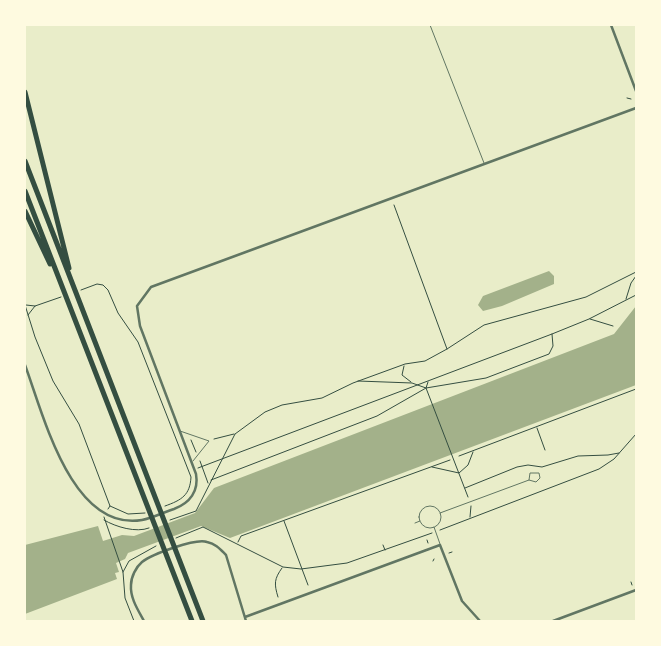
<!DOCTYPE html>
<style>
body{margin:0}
#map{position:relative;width:661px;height:646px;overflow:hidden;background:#e9edc9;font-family:"Open Sans",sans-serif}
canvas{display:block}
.frame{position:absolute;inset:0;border:26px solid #fefae0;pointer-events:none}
</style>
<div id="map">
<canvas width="661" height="646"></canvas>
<div class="frame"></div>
</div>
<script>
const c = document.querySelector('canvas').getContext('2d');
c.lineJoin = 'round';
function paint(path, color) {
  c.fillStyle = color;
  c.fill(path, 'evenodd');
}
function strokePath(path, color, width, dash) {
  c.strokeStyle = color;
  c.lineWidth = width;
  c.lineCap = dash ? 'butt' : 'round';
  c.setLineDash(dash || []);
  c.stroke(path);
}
paint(new Path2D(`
 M549,271L554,276V284L502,306L483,311L478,305L483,296Z
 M636,306V385L230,538L201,526L128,553L125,559L116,563L119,572L115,573L117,579L25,614V545L98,526L103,541L122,535L134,536L195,513L214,488L614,334Z`), '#a3b18a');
strokePath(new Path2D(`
 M627,98L631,99
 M394,205L447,349
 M81,290L97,284L103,285L108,290L118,313L138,342L191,477C190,495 182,500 165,506
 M626,299L631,283L636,276
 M25,305L35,337L53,381L79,424L110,506L108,509
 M26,305L35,306
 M28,315L35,306L61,297
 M590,319L613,326
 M404,366L402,375L411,382
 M358,381L412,383L426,388
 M428,382L426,388L468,497
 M537,428L545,450
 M214,439L234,434
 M191,440L196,452
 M459,456L636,389
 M200,461L208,483
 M432,467L459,473L468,465L473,452
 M198,468L552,334L589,319L636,295
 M211,480L377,416L426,388L486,378L549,354L553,346L552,334
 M465,488L517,467L528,465L542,467L578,456L608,455L619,453
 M110,506L128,514L145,513
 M104,517L123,572L125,598L134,621
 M470,517L471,506
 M104,520C116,527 136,533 149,528
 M170,520L196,511L235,434L265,412L282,405L322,398L353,383L405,364L425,361L447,349L484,325L586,297L636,272
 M284,521L308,585
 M440,530L599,469L614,459L636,434
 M176,538L203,527L283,567L301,569L347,563L432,533
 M427,540L428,543
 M238,542L241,536L450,460
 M383,545L385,550
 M449,553L452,552
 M433,561L434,559
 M123,572L129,561L156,546
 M631,582L632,585
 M278,597C274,584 274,579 282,568`), '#344e41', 1);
strokePath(new Path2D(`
 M430,25L484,163
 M180,431L209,441L193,461
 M419 517a11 11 0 1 1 22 0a11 11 0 1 1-22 0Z
 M440,513L529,480L536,482L540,478L539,473H530L529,480
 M415,523L420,521
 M434,527L440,544`), '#617663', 1);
strokePath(new Path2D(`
 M611,25L636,91
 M25,365C43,413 71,532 142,520C153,518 164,512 174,509C190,503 199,491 196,474L140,326L137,306L151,287L636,108
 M245,617L440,545L462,601L480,621
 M144,621C138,610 130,598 131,585C131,577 136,567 142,562C152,554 196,538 207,542C216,544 220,549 226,555L246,621
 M553,621L636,590`), '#617663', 2.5);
strokePath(new Path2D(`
 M25,92L69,268
 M25,161L203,621
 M25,191L192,621
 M25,211L50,264`), '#344e41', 5);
</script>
